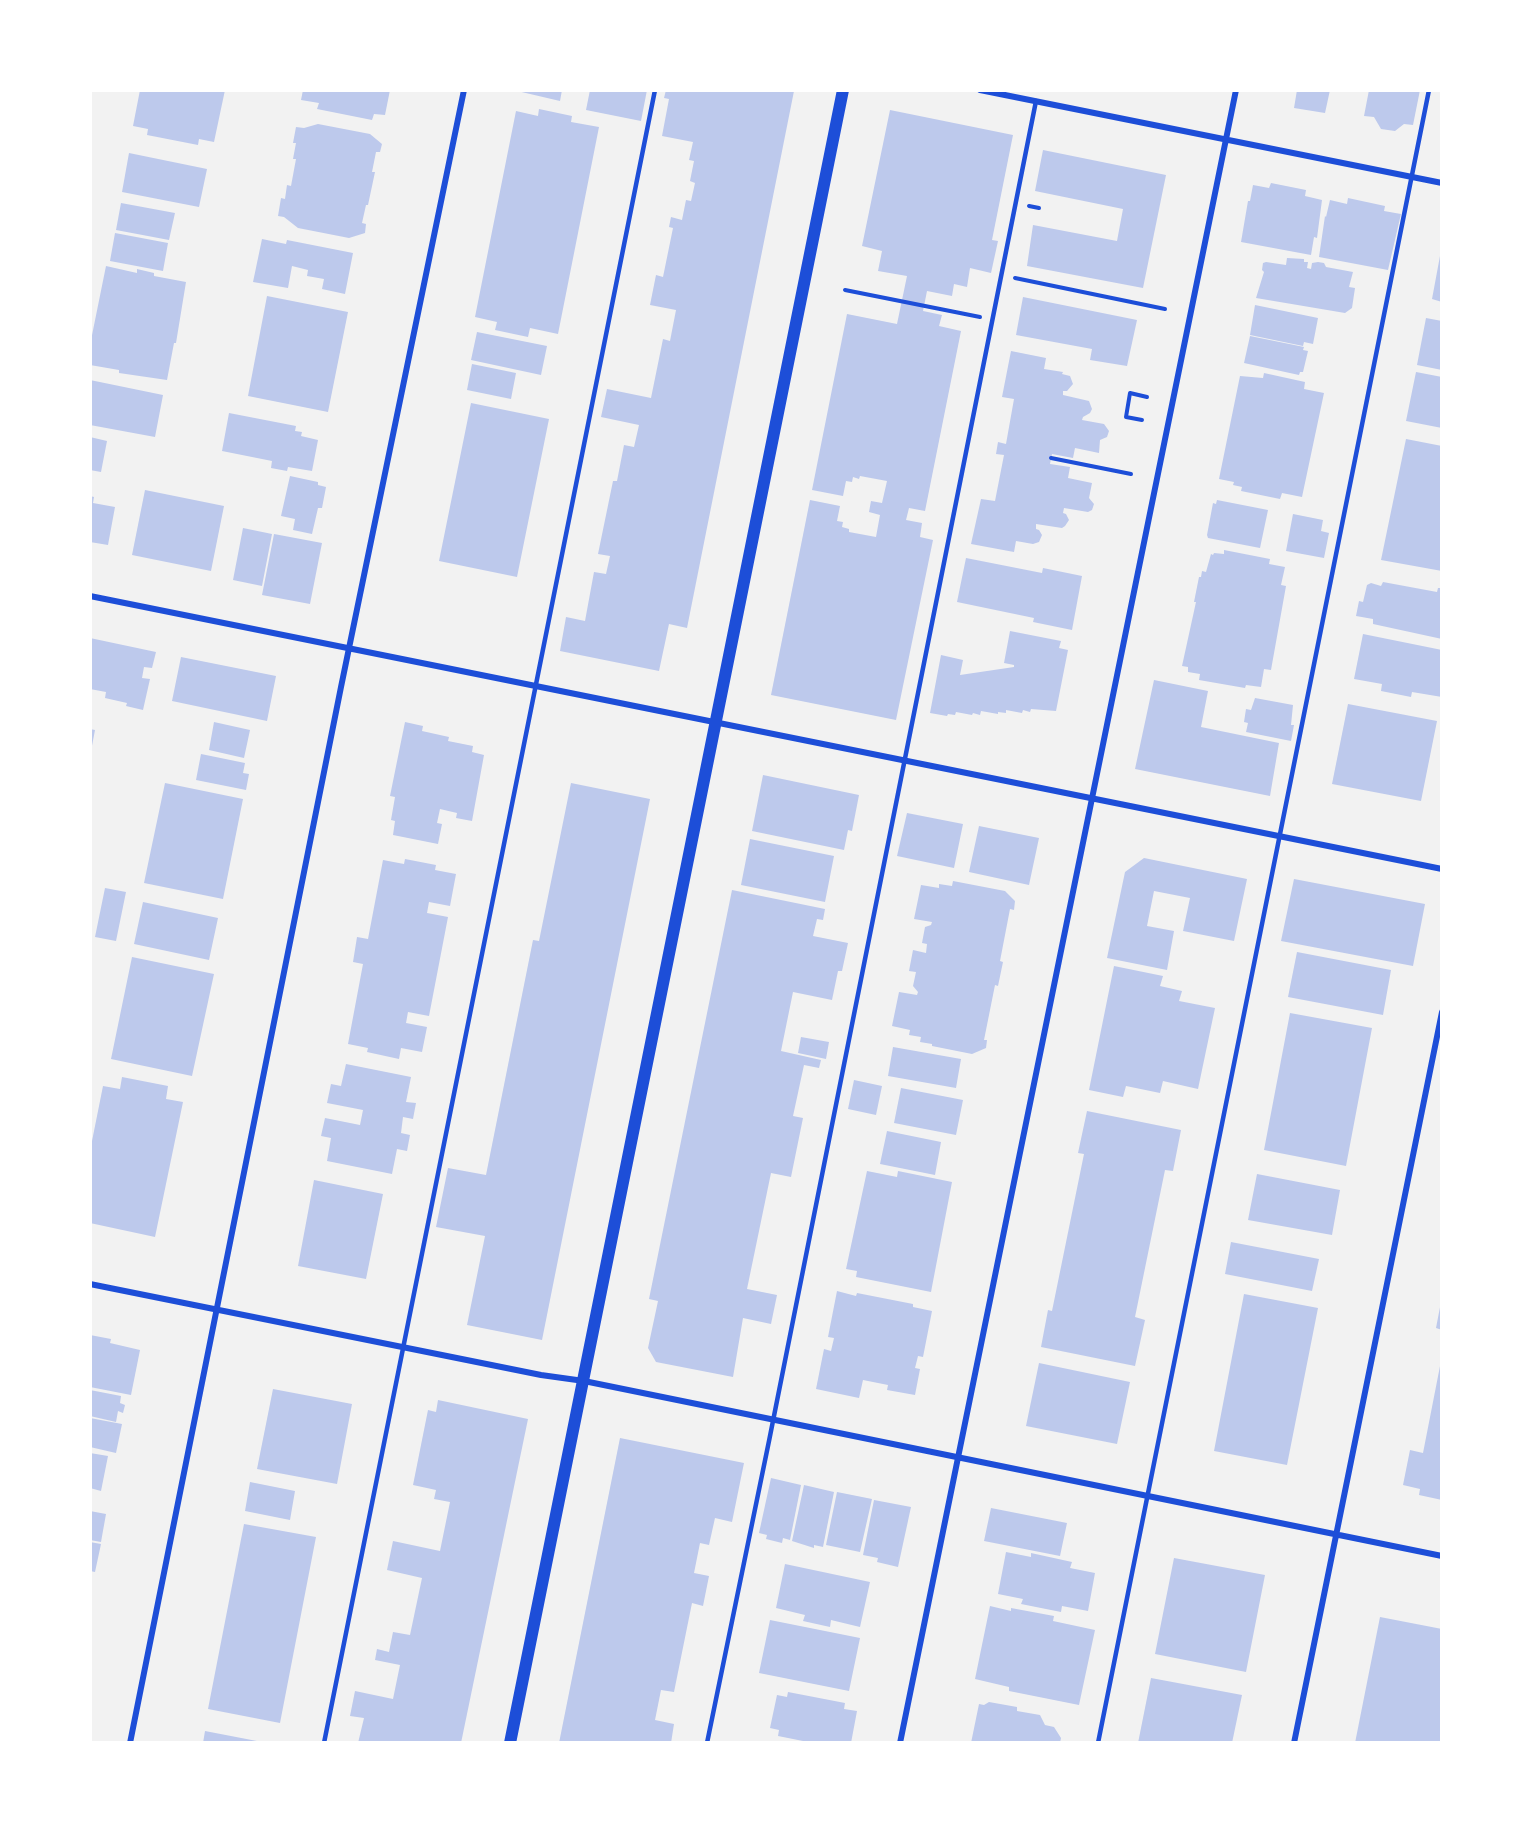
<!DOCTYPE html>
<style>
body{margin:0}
#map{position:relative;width:1532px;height:1833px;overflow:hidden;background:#f2f2f2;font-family:"Archivo Narrow",sans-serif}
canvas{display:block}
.frame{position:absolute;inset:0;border:92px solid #fff;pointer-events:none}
</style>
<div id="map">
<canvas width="1532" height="1833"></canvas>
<div class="frame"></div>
</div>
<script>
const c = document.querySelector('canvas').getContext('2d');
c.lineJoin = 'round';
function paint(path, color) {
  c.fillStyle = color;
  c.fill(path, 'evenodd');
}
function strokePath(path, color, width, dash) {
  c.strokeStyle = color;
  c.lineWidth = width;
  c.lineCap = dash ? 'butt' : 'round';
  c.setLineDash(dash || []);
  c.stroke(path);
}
paint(new Path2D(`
 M140,90H225L214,142L199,139L198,145L147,135L148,129L133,126Z
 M303,90H390L385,115L374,114L372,120L317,109L319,103L301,100Z
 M513,90H562L560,101Z
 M590,90H647L641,121L586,110Z
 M666,90L794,91L687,628L669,624L659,671L560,651L566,617L585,621L594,572L606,574L610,556L598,554L613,481H617L624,445L634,447L639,425L601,417L607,389L651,398L663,339L670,341L676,310L650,305L656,275L663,277L673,228L669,227L671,217L682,220L686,200L691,201L695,183L690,181L694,161L689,160L693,142L662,136L669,99L664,98Z
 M1297,90H1330L1325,113L1294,108Z
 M1369,90H1420L1413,125L1404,124L1395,131L1381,129L1374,117L1364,116Z
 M539,109L572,116L571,122L599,127L558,334L530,328L528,337L495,330L497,322L475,317L516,111L538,116Z
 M890,110L1013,135L992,240L998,241L991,273L970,268L967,287L954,284L952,296L927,291L923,311L942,315L939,326L961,331L925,511L909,508L906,520L922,523L920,537L933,540L896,720L771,695L810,500L840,506L837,521L843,522L842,527L849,529V532L876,537L880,515L869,512L871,501L882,503L887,481L860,476L859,479L853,477L852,482L846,481L843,496L812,490L847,314L897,324L907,276L878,271L882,251L862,246Z
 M318,124L370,134L382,144L380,152H376L372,172H375L368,205H366L362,223L366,224L365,233L349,238L298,228L284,217L278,216L281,198L285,199L287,185L291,186L296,159H293L296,143H293L296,127L304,128Z
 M1043,150L1166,175L1143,288L1027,266L1033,225L1117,241L1123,209L1035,191Z
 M129,153L207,169L199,207L122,192Z
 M1271,183L1306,190L1305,196L1322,200L1317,238L1314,237L1311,255L1241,242L1248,201H1250L1253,185L1269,188Z
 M1348,198L1385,206L1384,211L1401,214L1388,270L1319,257L1325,216L1326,217L1330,200L1347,204Z
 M121,203L175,213L169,240L116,230Z
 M115,233L168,243L163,271L110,261Z
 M262,239L286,244L287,240L353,253L345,294L322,289L324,279L307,276L308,270L292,266L288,288L253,282Z
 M1440,256H1442V302L1432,299Z
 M1287,258L1304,259V262H1308L1307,268L1311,269L1312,263L1318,262L1324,263L1326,267L1353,272L1349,287L1355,288L1352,308L1345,313L1256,298L1264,272L1262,270L1263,263L1266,262L1286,265Z
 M106,266L137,273V269L154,273V276L186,282L176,343H174L167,380L119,373V370L90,365V345Z
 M267,296L348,312L328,412L248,396Z
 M1023,297L1137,320L1127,366L1090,360L1092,349L1016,335Z
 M1255,305L1318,318L1313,344L1304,342L1303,346L1250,335Z
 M1426,318L1442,321V370L1417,365Z
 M477,332L547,346L541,375L471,360Z
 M1250,336L1304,347L1303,350L1308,351L1303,372H1300L1299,375L1244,363Z
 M1011,351L1046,358L1044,369L1063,372L1062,374L1070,376L1073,384L1067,391H1063V395L1089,401L1092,409L1090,413L1083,417L1082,420L1104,424L1109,431L1107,437L1100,440L1099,453L1075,448L1073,458L1052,454L1050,464L1070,467L1068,478L1092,483L1089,498L1094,504L1092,510L1088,512L1064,508L1063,513L1066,514L1069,520L1065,526L1062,528L1036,524V529L1039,530L1042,535L1039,542L1033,544L1016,541L1014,552L971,544L981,499L995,501L1004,455L996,454L998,442L1006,444L1014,399L1002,397Z
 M472,364L516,373L511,399L467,390Z
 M1416,372L1442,377V428L1406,421Z
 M1264,373L1305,382L1304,389L1324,393L1302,497L1282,493L1280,499L1241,491L1242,487L1233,485L1234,482L1219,479L1240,376L1263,378Z
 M90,380L163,395L155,437L90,425Z
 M471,403L549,419L517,577L439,561Z
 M229,413L296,426L295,431L302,432L301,436L318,440L312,471L288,467L287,471L271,468L272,461L222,451Z
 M90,437L107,441L101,472L90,470Z
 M1406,439L1442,446V571L1381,560Z
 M290,476L318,482V485L326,487L322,508H318L312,534L293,530L295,519L281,516Z
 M145,490L224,506L211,571L132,555Z
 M90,496L94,497L93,503L115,507L108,545L90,542Z
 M1217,500L1268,510L1260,548L1208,538L1207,535L1213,503L1216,504Z
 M1293,514L1323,520L1321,531L1329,533L1324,558L1286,551Z
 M243,528L272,534L262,586L233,580Z
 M274,534L322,543L310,604L262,595Z
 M1224,550L1270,559L1269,564L1285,567L1281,585L1286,586L1271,670L1264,669L1261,687L1246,685L1245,688L1199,680L1200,674L1188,672V667L1182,666L1196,602H1194L1199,577H1201L1202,571L1206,572L1211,554L1213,555L1214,553L1224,554Z
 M966,558L1042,573L1043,568L1082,576L1072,630L1033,622L1034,618L957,602Z
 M1383,582L1437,592L1438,588H1442V639L1373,624V619L1356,616L1359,601L1363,602L1367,585L1371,583L1381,586Z
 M1010,631L1061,641L1059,648L1068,650L1056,711L1031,709L1030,712L1023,710L1022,713L1006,710V713L998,712V714L981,711L980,715L973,713L972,715L956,712L955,715L948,714L947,716L930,713L941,655L963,660L960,675L1014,667V665L1004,663Z
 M1363,634L1442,650V697L1412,692L1411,697L1381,691L1382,684L1354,679Z
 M90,638L156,652L152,668L144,667L142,678L150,679L143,710L126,706L127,703L105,698L106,692L90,689Z
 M181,657L276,676L267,721L172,701Z
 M1154,680L1208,691L1201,727L1279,743L1270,796L1135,769Z
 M1255,698L1293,705L1291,725H1294L1291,741L1246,732L1248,723L1244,722L1246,709L1251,710Z
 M1348,704L1437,721L1421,801L1332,784Z
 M214,722L250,730L244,758L209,750Z
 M405,722L423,726L422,731L449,737L448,741L473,746L472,752L484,755L472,821L456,818L457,813L440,809L437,823L442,824L438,844L393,835L395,821L391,820L395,797L390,796Z
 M90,729L95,730L91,751H90Z
 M201,754L245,763L243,773L249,774L246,790L196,780Z
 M763,775L859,795L852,831L848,830L844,850L752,831Z
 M165,783L243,799L223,899L144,883Z
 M571,783L650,799L542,1340L467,1325L485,1236L436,1227L448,1168L486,1175L533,940L539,941Z
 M907,813L963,824L954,868L897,856Z
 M979,826L1039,838L1029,885L969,872Z
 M750,839L834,856L825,902L741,885Z
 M1144,858L1247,879L1234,941L1183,931L1190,898L1154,891L1147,926L1174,931L1167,970L1107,958L1125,872Z
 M405,859L436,865L435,870L456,874L450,906L429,902L427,913L448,917L429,1016L408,1012L406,1023L427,1027L422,1052L401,1048L399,1059L367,1052L368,1048L348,1044L363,964L353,962L357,937L368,939L383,860L404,864Z
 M1294,879L1425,904L1413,966L1281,941Z
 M953,881L1005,891L1015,901L1014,910L1010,909L1000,961L1003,962L998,986L995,985L984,1040H987L986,1048L972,1054L932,1046V1044L920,1042L921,1037L909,1035L910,1030L892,1026L899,992L917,995L918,992L913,986L916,972L909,971L913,950L926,953L927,944L922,943L925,927L931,925L932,922L914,919L921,885L939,888V884L952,886Z
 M105,888L126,892L116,941L95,937Z
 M732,890L825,909L823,920L817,919L813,936L848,943L842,971H838L832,1000L793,992L781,1051L821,1060L819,1068L804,1065L793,1116L803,1118L791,1177L771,1173L747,1289L777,1295L771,1324L743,1318L733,1377L656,1362L648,1348L658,1301L649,1299Z
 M143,902L218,918L209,960L134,944Z
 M1297,952L1391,970L1383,1015L1288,997Z
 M132,957L214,974L192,1076L111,1059Z
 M1114,966L1163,976L1160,986L1182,991L1179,1001L1215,1008L1198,1089L1163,1081L1160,1093L1126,1086L1123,1097L1089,1090Z
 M1290,1013L1372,1028L1346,1166L1264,1150Z
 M801,1037L829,1042L826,1059L798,1053Z
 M893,1047L961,1059L956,1088L888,1076Z
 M346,1064L411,1077L406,1102L416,1103L413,1119L403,1117L401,1133L410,1135L407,1151L397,1149L392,1174L327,1161L331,1138L321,1136L325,1118L360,1125L363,1110L327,1103L331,1084L341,1086Z
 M122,1077L168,1086L166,1099L183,1102L155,1237L90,1223V1151L103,1086L120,1089Z
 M854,1080L882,1086L876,1115L848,1109Z
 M901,1088L963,1100L956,1135L894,1123Z
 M1087,1111L1181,1130L1173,1171L1165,1170L1135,1317L1145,1320L1135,1366L1041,1347L1048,1310L1052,1311L1084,1154L1078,1153Z
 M887,1131L941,1142L935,1175L880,1164Z
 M867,1171L897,1177L898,1171L952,1182L931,1292L856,1277L857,1271L846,1269Z
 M1257,1174L1340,1190L1332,1235L1248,1220Z
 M314,1180L383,1194L366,1279L298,1266Z
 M1231,1242L1319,1259L1312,1291L1225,1274Z
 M837,1291L856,1296L857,1293L913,1304V1307L932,1311L923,1357L918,1356L915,1368L920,1369L915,1395L887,1390L888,1385L863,1380L859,1398L816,1389L824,1349L831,1351L834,1338L828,1337Z
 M1244,1294L1318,1308L1287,1465L1214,1451Z
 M1441,1302H1442V1330L1436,1328Z
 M90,1335L111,1339L110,1343L140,1350L131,1395L90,1387Z
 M1441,1361H1442V1500L1419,1495L1420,1489L1403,1485L1410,1450L1423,1453Z
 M1039,1363L1130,1382L1117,1444L1026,1426Z
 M273,1389L352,1404L337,1484L257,1469Z
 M90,1390L121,1396L120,1403L125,1405L123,1413L118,1411L116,1422L90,1416Z
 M438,1400L528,1419L461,1743H358L364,1718L350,1716L355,1691L393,1699L400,1665L375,1660L377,1649L389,1652L393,1632L410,1635L422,1578L387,1570L393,1541L440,1551L450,1502L434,1499L436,1490L413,1485L428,1410L436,1412Z
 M90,1418L122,1424L116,1453L90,1447Z
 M620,1438L744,1463L732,1522L715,1518L709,1545L700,1543L694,1573L709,1576L703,1606L692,1603L674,1692L661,1690L655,1720L674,1724L671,1743H559Z
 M90,1453L108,1456L101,1491L90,1488Z
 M771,1478L801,1485L790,1540L783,1538L782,1543L766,1539L767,1535L759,1533Z
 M250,1482L295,1491L290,1520L245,1511Z
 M804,1485L834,1492L823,1547L814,1545V1548L792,1541Z
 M837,1492L872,1499L860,1552L826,1545Z
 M874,1500L911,1507L898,1567L877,1562L878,1558L863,1555Z
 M991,1508L1067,1523L1060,1556L984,1541Z
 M90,1511L106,1514L101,1542L90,1540Z
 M244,1524L316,1537L280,1723L208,1709Z
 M90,1542L101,1544L95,1572L90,1571Z
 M1006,1552L1031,1557V1553L1072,1562L1070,1568L1095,1573L1088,1611L1062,1606L1061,1612L1021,1604L1023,1599L998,1594Z
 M1174,1558L1265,1575L1246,1672L1155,1654Z
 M785,1564L870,1582L860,1627L831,1620L830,1627L803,1621L805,1615L776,1608Z
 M990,1606L1011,1611V1608L1054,1616L1053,1621L1095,1630L1079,1705L1009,1691V1687L975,1679Z
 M1380,1617L1442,1629V1743H1355Z
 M770,1620L860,1638L849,1691L759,1673Z
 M1151,1678L1242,1695L1232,1743H1138Z
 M788,1692L845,1703L844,1709L857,1711L851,1743L834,1741L833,1743H813L778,1736L779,1730L770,1728L777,1695L787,1697Z
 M989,1702L1017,1707V1711L1040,1715L1045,1725L1054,1727L1061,1738L1060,1743H971L979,1704L984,1705Z
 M205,1731L262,1742V1743H203Z`), '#bdc9ec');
strokePath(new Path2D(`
 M1029,206L1039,208
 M1015,278L1165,309
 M845,290L980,317
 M1142,420L1126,417L1130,393L1147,397
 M1051,458L1131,474`), '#1d4ed8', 4);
strokePath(new Path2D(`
 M324,1743L655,90
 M707,1743L769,1441L1036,101
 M1098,1743L1429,90`), '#1d4ed8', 4.5);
strokePath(new Path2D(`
 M980,90L1442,183
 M90,596L1442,869
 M90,1284L541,1375L584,1381L1442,1556
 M130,1743L341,687L464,90
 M900,1743L1236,90
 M1294,1743L1442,1012`), '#1d4ed8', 6);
strokePath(new Path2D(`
 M510,1743L843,90`), '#1d4ed8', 12);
</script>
